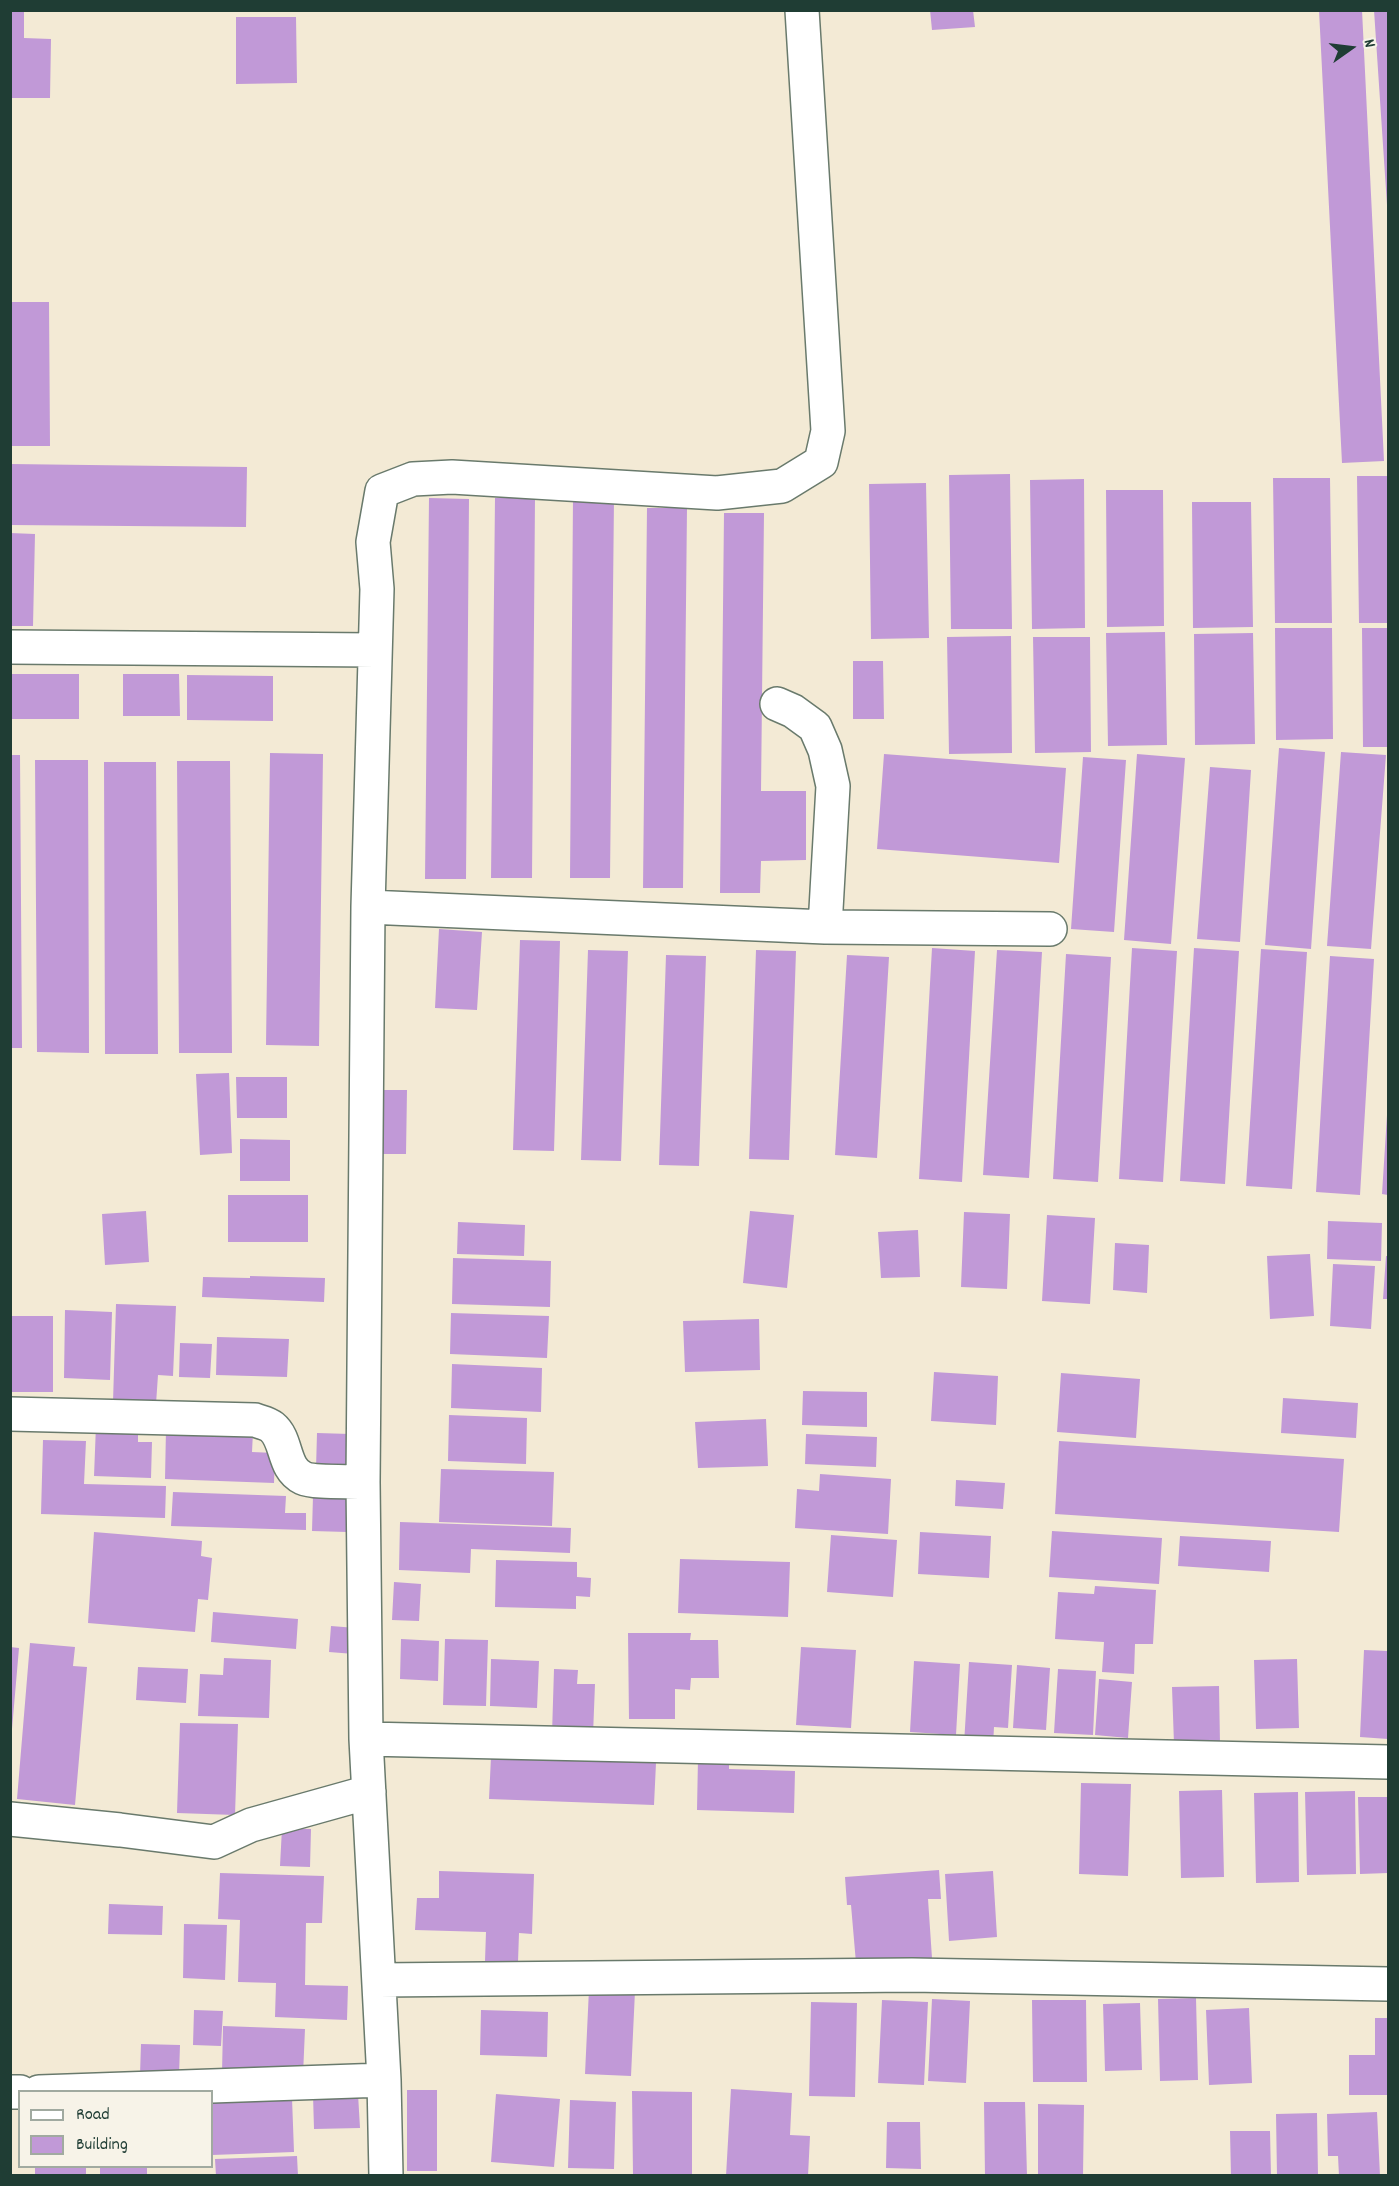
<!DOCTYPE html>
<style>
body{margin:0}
#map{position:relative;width:1399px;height:2186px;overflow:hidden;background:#f3ead5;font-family:Dekko,sans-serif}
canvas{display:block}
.frame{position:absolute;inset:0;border:12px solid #1f3d34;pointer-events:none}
.legend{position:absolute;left:18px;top:2090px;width:195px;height:78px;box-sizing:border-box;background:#f7f3e8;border:2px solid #a1aaa0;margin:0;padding:8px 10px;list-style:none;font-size:18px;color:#1f3d34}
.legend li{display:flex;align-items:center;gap:12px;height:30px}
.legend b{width:30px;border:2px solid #a1aaa0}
.north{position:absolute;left:1321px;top:18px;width:60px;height:60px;-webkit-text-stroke:4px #f7f3e8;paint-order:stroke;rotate:76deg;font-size:16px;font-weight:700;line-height:24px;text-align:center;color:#1f3d34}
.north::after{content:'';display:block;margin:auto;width:21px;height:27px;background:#1f3d34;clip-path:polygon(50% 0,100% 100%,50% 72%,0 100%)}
</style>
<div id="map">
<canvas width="1399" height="2186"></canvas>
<div class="frame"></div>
<ul class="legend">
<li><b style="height:8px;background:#fff"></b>Road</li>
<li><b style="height:16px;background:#c199d7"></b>Building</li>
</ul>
<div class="north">N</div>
</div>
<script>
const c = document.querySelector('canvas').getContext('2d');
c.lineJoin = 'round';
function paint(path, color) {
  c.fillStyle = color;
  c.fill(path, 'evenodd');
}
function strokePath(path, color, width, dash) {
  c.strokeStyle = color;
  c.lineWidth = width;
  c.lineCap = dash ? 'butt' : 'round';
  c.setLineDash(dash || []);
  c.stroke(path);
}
paint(new Path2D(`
 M10,10H24V38L51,39L50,98H10Z
 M930,10H973L975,27L932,30Z
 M1319,10H1362L1384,461L1342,463Z
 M1374,10H1388V205H1387Z
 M236,17H296L297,83L236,84Z
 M10,302H49L50,446H10Z
 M10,464L247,467L246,527L10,525Z
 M1010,474L1012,629H951L949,475Z
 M1357,476H1388V623H1359Z
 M1273,478H1330L1332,623H1275Z
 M1084,479L1085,628L1032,629L1030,480Z
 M926,483L929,638L871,639L869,484Z
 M1106,490H1163L1164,626L1107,627Z
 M429,498L469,499L466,879H425Z
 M495,498H535L532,878H491Z
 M573,498H614L610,878H570Z
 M1192,502H1251L1253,627L1193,628Z
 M647,508H687L683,888H643Z
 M724,513H764L761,791H806V860L761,861L760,893H720Z
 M10,533L35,534L33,626H10Z
 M1275,628H1332L1333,739L1276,740Z
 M1362,628H1388V747H1363Z
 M1165,632L1167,745L1108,746L1106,633Z
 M1253,633L1255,744L1195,745L1194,634Z
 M1011,636L1012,753L949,754L947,637Z
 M1033,637H1090L1091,752L1035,753Z
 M853,661H883L884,719H853Z
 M10,674H79V719H10Z
 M123,674H179L180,716H123Z
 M187,675L273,676V721L187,720Z
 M1279,748L1325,752L1311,949L1265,945Z
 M1341,752L1386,755L1371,949L1327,946Z
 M270,753L323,754L319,1046L266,1045Z
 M884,754L1066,768L1059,863L877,849Z
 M1137,754L1185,758L1171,944L1124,940Z
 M10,755H20L22,1048H10Z
 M1083,757L1126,760L1114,932L1071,929Z
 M35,760H88L89,1053L37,1052Z
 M177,761H230L232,1053H179Z
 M104,762H156L158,1054H105Z
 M1210,767L1251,770L1240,942L1197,939Z
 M439,929L482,932L477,1010L435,1008Z
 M520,940L560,941L554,1151L513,1150Z
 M932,948L975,951L962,1182L919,1179Z
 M1132,948L1177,951L1163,1182L1119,1179Z
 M1194,948L1239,951L1225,1184L1180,1181Z
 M1261,949L1307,952L1292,1189L1246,1186Z
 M588,950L628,951L621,1161L581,1160Z
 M756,950L796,951L789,1160L749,1159Z
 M997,950L1042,952L1029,1178L983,1175Z
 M1066,954L1111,957L1098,1182L1053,1179Z
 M666,955L706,956L699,1166L659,1165Z
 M847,955L889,957L877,1158L835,1155Z
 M1330,956L1374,959L1360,1195L1316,1192Z
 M229,1073L232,1153L200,1155L196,1074Z
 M236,1077H287V1118H237Z
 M376,1090H407L406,1154H375Z
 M1387,1115H1388V1195L1382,1194Z
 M240,1139L290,1140V1181H240Z
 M228,1195H308V1242H228Z
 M146,1211L149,1262L105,1265L102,1214Z
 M750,1211L794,1215L787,1288L743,1283Z
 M964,1212L1010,1214L1007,1289L961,1287Z
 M1047,1215L1095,1218L1090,1304L1042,1301Z
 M1328,1221L1382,1223L1381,1261L1327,1259Z
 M458,1222L525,1225L524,1256L457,1254Z
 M918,1230L920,1277L881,1278L878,1232Z
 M1115,1243L1149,1245L1147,1293L1113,1290Z
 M1310,1254L1314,1316L1270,1319L1267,1256Z
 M1386,1256H1388V1299H1383Z
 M453,1258L551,1261L550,1307L452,1304Z
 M1333,1264L1375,1266L1371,1329L1330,1326Z
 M250,1276L325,1278L324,1302L202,1297L203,1277L250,1278Z
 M116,1304L176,1306L173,1376L158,1375L156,1404L113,1402Z
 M65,1310L112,1312L110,1380L64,1378Z
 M451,1313L549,1316L547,1358L450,1354Z
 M10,1316H53V1392H10Z
 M759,1319L760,1370L685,1372L683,1321Z
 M217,1337L289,1339L287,1377L216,1375Z
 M180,1343L212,1344L210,1378L179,1377Z
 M452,1364L542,1368L541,1412L451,1408Z
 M934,1372L998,1376L996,1425L931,1421Z
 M1061,1373L1140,1379L1136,1438L1057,1432Z
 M803,1391L867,1392V1427L802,1425Z
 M1283,1398L1358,1403L1356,1438L1281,1433Z
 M449,1415L527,1418L526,1464L448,1461Z
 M766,1419L768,1466L698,1468L695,1422Z
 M96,1425L138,1426V1442H152L151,1478L94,1476Z
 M166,1429L253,1432L252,1452L275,1453L274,1483L165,1479Z
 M317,1433L350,1434L349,1470L316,1469Z
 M806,1434L877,1437L876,1467L805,1464Z
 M43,1440L86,1441L84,1484L166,1486L165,1518L41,1514Z
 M1059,1441L1344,1459L1339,1532L1055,1514Z
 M441,1469L554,1472L552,1526L439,1522Z
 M820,1474L891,1479L888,1534L795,1528L797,1489L819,1491Z
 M956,1480L1005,1483L1003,1509L955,1506Z
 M173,1492L286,1496L285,1513H306V1530L171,1526Z
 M313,1496L349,1497L347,1532L312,1531Z
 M400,1522L571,1528L570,1553L471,1549L470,1573L399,1570Z
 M1052,1531L1162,1538L1159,1584L1049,1577Z
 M94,1532L202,1541L201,1556L212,1558L208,1600L198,1599L195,1632L88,1623Z
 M920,1532L991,1536L989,1578L918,1574Z
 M831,1535L897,1540L893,1597L827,1592Z
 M1180,1536L1271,1541L1269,1572L1178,1566Z
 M680,1559L790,1562L788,1617L678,1613Z
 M496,1560L577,1562V1577L591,1578L590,1597L576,1596V1609L495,1607Z
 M394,1582L421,1584L419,1621L392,1620Z
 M1095,1586L1156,1590L1153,1644H1135L1134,1674L1102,1672L1104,1642L1055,1639L1058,1592L1094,1594Z
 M213,1612L298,1619L296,1649L211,1642Z
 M331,1626L356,1628L354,1654L329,1652Z
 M628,1633H691L690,1640H718L719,1678H691L690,1690L675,1689V1719H629Z
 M401,1639L439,1641L438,1681L400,1679Z
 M445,1639L488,1640L486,1706L443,1705Z
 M30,1643L75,1647L73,1666L87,1667L75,1805L17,1799Z
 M10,1647L19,1648L12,1729H10Z
 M801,1647L856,1650L851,1728L796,1725Z
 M1364,1650L1388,1651V1739L1360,1737Z
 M224,1658L271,1660L269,1718L198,1716L200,1674L223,1675Z
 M491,1659L539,1661L537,1708L490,1706Z
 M1297,1659L1299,1728L1256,1729L1254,1660Z
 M914,1661L960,1664L956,1735L910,1732Z
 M969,1662L1012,1665L1008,1728L994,1727L993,1746L964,1744Z
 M1017,1665L1050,1668L1046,1730L1013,1728Z
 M138,1667L188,1669L186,1703L136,1700Z
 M554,1669L578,1670L577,1684H595L593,1735L552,1734Z
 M1058,1669L1096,1671L1093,1735L1054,1733Z
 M1099,1679L1132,1682L1128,1738L1095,1735Z
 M1219,1686L1220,1744H1174L1172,1687Z
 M180,1723L238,1724L235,1815L177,1813Z
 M491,1757L656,1763L654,1805L489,1799Z
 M698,1758L729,1760V1769L795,1771L794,1813L697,1810Z
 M1081,1783L1131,1784L1128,1876L1079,1874Z
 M1222,1790L1224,1877L1181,1878L1179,1791Z
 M1355,1791L1356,1874L1307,1875L1305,1792Z
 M1298,1792L1299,1882L1256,1883L1254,1793Z
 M1358,1797H1388V1873L1360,1874Z
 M282,1828L311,1829L310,1867L280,1866Z
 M939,1870L941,1899H928L932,1958L856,1963L851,1905H847L845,1877Z
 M439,1871L534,1874L532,1934L519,1933L518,1962L485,1961L486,1932L415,1930L417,1898H439Z
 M993,1871L997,1937L949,1941L945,1874Z
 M220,1873L324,1876L322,1923H306L305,1985L348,1986L347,2020L275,2017L276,1983L238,1982L240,1920L218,1919Z
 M109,1904L163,1906L162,1935L108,1934Z
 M184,1924L227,1925L225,1980L183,1978Z
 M589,1989L635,1991L631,2076L585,2074Z
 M1196,1998L1198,2080L1160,2081L1158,1999Z
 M932,1999L970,2001L966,2083L928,2081Z
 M882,2000L928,2002L924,2085L878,2083Z
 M1032,2000H1086L1087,2082H1033Z
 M811,2002L857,2003L855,2097L809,2096Z
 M1140,2003L1142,2070L1105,2071L1103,2004Z
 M1249,2008L1252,2083L1209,2085L1206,2010Z
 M194,2010L223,2011L221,2046L193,2045Z
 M481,2010L548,2012L547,2057L480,2055Z
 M1375,2018H1388V2095H1349V2055H1375Z
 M223,2026L305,2029L303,2075L222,2073Z
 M141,2044L180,2045L179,2076L140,2075Z
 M731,2089L792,2093L790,2135L810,2136L808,2176H726Z
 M407,2090H437V2171H407Z
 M632,2091L692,2092V2174L633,2175Z
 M358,2094L360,2128L314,2129L313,2095Z
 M496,2094L560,2099L554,2167L491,2162Z
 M292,2098L294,2152L212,2155V2101Z
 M570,2100L616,2102L614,2169L568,2168Z
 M984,2102H1025L1027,2176H985Z
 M1038,2104L1084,2105L1083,2176L1038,2175Z
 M1377,2112L1380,2176H1339L1338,2156H1328L1327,2114Z
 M1317,2113L1318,2176H1277L1276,2114Z
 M887,2122H920L921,2169L886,2168Z
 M1230,2131H1270L1271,2176H1231Z
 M297,2156L298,2176H216L215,2159Z
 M35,2166H86V2176H35Z
 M100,2166H147V2176H100Z`), '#c199d7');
const minor = new Path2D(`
 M10,647L375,650
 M777,704L793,711L815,727L825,750L833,786L825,927
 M368,907L825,927L1050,929
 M10,1414L255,1420C260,1422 267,1423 272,1427C288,1440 282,1468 303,1478C314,1483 349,1481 363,1482
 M366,1739L1388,1762
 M10,1819L120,1830L214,1842L251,1825L369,1792
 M379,1980L912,1975L1388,1984
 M10,2092H20
 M39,2092L384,2080
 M386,2176L384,2080L366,1739L363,1482L368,907L377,589L373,542L382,491L413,479L452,477L717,493L782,486L821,462L828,431L802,10`);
strokePath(minor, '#697a6c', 36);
strokePath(minor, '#fff', 33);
</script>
